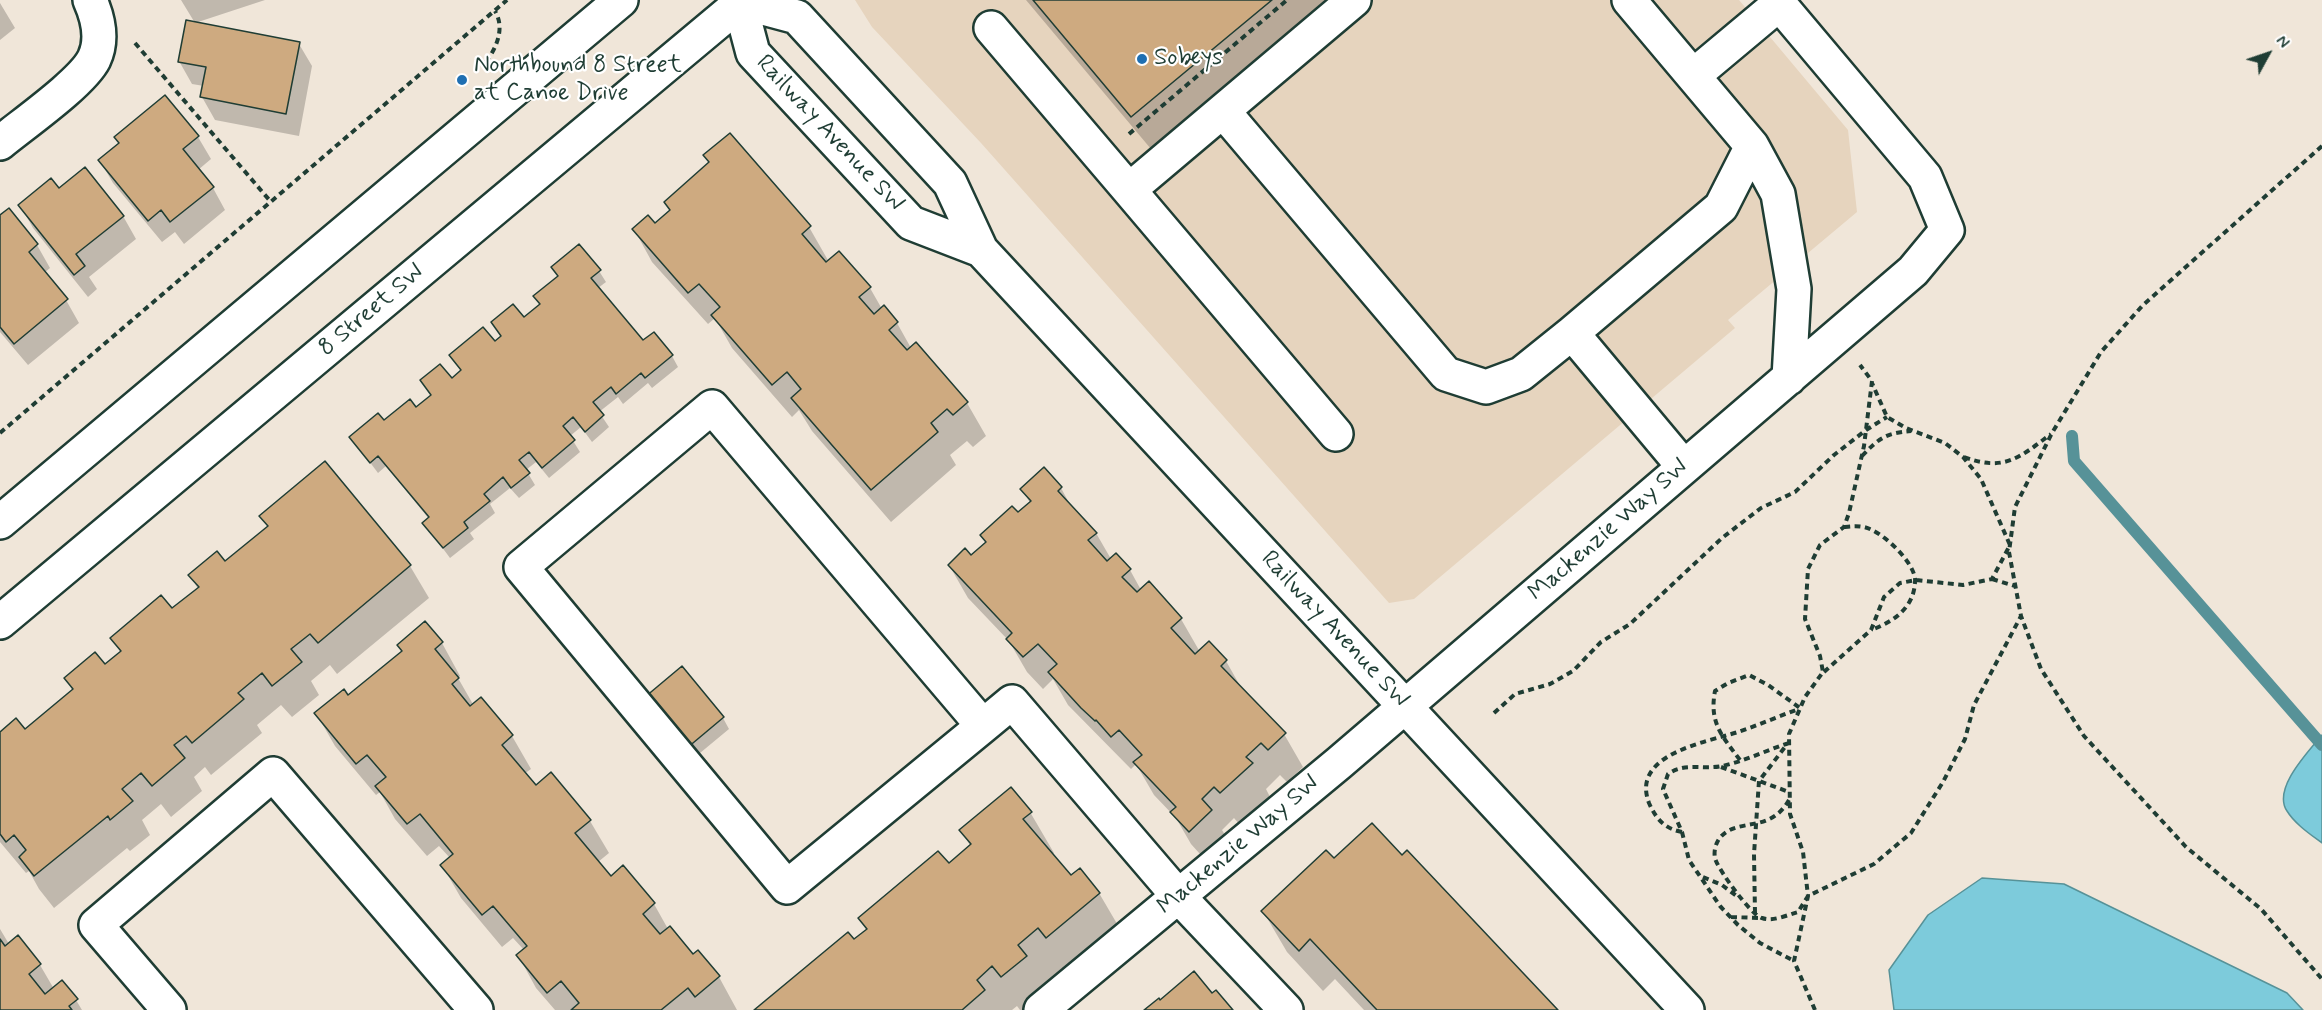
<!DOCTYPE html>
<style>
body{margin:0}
#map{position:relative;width:2322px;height:1010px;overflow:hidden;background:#f0e6d9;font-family:Mynerve,sans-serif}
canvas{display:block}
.north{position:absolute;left:2238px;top:24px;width:60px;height:60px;-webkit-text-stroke:4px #fff;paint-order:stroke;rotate:50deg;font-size:16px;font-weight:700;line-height:24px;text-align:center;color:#1f3d34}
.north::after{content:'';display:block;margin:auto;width:21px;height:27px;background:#1f3d34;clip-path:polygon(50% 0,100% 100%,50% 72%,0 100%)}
</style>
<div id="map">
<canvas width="2322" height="1010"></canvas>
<div class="north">N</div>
</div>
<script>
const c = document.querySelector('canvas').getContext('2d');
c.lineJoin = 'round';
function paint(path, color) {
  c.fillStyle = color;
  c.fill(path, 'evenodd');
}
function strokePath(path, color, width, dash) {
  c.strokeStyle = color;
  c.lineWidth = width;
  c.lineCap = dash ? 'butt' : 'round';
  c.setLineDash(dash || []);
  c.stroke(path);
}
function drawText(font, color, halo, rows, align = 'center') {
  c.font = font + ' Mynerve,sans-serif';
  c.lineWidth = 4.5;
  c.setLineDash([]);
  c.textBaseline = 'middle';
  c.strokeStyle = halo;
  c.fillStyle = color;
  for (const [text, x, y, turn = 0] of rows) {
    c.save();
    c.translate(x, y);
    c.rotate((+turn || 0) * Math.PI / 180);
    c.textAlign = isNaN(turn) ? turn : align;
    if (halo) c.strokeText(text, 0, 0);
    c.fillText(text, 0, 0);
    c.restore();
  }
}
paint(new Path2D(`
 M855,0H1739L1848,130L1857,212L1728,320L1735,328L1414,599L1389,603L981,143L872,27Z`), '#e6d4be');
const water = new Path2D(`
 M2322,735V843C2310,834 2295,824 2287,811C2272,789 2308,752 2322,735Z
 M1982,878L2064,884L2287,993L2303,1010H1894L1889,970L1928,915Z`);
paint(water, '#7dcbdb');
strokePath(water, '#579298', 1.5);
paint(new Path2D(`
 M181,0H265L195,23Z
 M1026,0H1329L1151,149Z
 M0,3L15,28L0,40Z
 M299,44L312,66L299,136L215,120L202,97L204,86L192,84L179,61Z
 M198,137L211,159L198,170L213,188L225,210L184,244L175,232L162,242L113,183L100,161Z
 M705,156L809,227L829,262L870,288L882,309L897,323L911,348L916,344L967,403L986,436L973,447L967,441L950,455L956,465L891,522L812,431L799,410L792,417L732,348L715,318L708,324L652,262L634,229L655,226L671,211L710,164Z
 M59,190L123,216L136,239L89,277L97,289L88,297L33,228L20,205Z
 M8,210L37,245L50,268L44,273L66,300L79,323L28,365L0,332V217Z
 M553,267L599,271L606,282L598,288L643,343L672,356L678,367L652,388L648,383L623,404L618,397L599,412L609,427L592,442L581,427L570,436L580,452L549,478L536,462L526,470L535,485L519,498L510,488L490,504L495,513L470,533L474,539L450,558L424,523L429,519L386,466L378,473L351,437L416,409L432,396L422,381L451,380L462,372L451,355L495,343L502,337L493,323L524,319L540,306L535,297L559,277Z
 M325,463L410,566L429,598L337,674L330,665L311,681L319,695L292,717L281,705L257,725L262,733L211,775L205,767L194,777L202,791L171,817L161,804L142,820L150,835L130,851L127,848L54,908L39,889L29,871L26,873L0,842V734L24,731L73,691L66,678L105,666L121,653L112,638L172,611L198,589L190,575L225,563L268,528L261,516Z
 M1061,488L1073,510L1096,533L1111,559L1130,570L1141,590L1181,619L1200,652L1226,661L1243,691L1284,734L1303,767L1287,782L1280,775L1266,789L1270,797L1240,825L1234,818L1222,830L1230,843L1208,863L1191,844L1176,818L1154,795L1136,764L1131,769L1068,705L1053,679L1043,689L1027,672L1009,641L968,598L949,565L971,558L986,544L982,536L1018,514L1030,503L1022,489Z
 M425,623L442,643L460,676L458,678L474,706L481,699L512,736L531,769L524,774L535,787L590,821L609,853L598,862L611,878L623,867L654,904L668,929L693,956L698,952L719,977L737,1010H555L536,988L518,955L524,950L513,938L502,947L461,898L442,865L450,858L439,846L427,856L395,819L380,792L376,795L335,746L316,713L348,697L403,652Z
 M681,668L723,718L729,729L694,758L653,709Z
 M1030,812L1054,853L1052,855L1070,877L1099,893L1123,934L1071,978L1062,968L1042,985L1049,997L1034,1010H1020L1017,1006L1012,1010H757L867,931L859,918L948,865L971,847L961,830Z
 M1334,860L1556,1010H1364L1335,979L1323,991L1287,952L1263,911Z
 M0,929L9,944L18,937L40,965L54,989L76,1000L82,1010H0Z`), '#0003');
strokePath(new Path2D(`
 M2072,436L2074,461L2322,745`), '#579298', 12);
const building = new Path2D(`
 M1033,0H1272L1131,117Z
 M186,20L300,42L286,114L200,97L206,67L178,62Z
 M165,95L199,136L183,149L214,187L170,222L161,210L148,221L98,160L119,143L114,137Z
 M730,133L811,226L802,234L826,262L839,251L871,287L859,297L874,314L884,305L898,322L889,330L907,350L916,342L968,402L953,415L947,409L931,423L938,432L871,490L791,398L801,389L787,372L772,385L711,315L720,307L699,284L688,293L632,229L648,215L655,223L670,210L664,202L709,162L703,155Z
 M85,167L124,216L76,254L85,266L74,275L18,205L51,178L59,188Z
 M9,208L38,244L29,252L68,299L14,344L0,327V215Z
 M579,244L601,270L591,278L643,340L654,332L673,355L645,378L641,373L616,394L611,387L593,402L604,415L585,432L573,417L563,426L575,440L542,468L529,452L519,460L530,473L511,488L503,477L484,494L490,501L464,522L468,528L443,548L422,523L429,517L378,456L370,463L349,437L378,413L384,420L410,399L416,407L431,395L420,380L440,364L452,378L461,370L449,355L483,327L495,341L501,336L491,322L513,304L524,317L540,304L533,296L558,276L551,267Z
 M325,461L411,565L318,643L310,634L291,649L302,662L272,686L262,673L238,693L244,699L192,743L186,736L174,745L185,758L152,786L141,773L122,789L133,801L110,820L108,816L34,876L19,857L26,850L14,835L6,842L0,834V732L16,718L25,729L73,689L64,678L95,652L105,664L121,651L110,638L161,595L172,608L199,587L188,575L217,551L225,561L268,526L259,516Z
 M1044,467L1062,487L1058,491L1097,533L1088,540L1107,561L1116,553L1131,569L1122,577L1137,592L1149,581L1182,618L1171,628L1195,654L1209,641L1227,660L1221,666L1286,733L1268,750L1261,743L1246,757L1253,763L1220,793L1214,787L1202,799L1212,810L1189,832L1170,812L1176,807L1133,762L1142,755L1119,730L1111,737L1096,720L1095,721L1081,708L1048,672L1057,664L1038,644L1023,657L1006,639L1012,633L948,565L965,548L971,555L986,542L980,535L1012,506L1018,512L1031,501L1020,489Z
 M425,621L443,642L435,649L459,678L452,684L470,706L481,697L513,735L502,745L536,785L551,772L591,820L575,833L611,876L623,865L655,903L643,914L660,934L670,926L693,954L698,950L720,976L695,997L688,988L661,1010H571L579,1003L561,981L547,993L516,955L527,946L493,906L482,915L440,865L453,854L420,814L407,824L375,786L386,777L367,755L356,764L314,713L344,689L348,695L402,651L397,645Z
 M682,666L724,717L687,748L645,697Z
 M1011,787L1032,812L1023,819L1071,875L1080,868L1100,893L1046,938L1038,928L1018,945L1027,956L1001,977L992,966L977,980L985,990L962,1010H754L848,932L854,939L867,929L858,918L938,851L949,863L971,844L959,830Z
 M1372,823L1402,855L1407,850L1558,1010H1377L1310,939L1299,951L1261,911L1326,850L1334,858Z
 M18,935L41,964L29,974L45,994L62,980L78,999L69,1006L72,1010H0V939L5,946Z
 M1194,971L1212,993L1216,990L1233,1010H1144L1159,998L1160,1000Z`);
paint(building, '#ceaa80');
strokePath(building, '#1f3d34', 1.5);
const minor = new Path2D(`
 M739,0L753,53L911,223L981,250
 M741,2L797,17L950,183L981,250L1687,1010
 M991,28L1129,190
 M1693,76L1779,4
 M1223,111L1446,374L1486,387L1521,374L1572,333L1684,467
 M0,143C23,124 82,83 94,59C103,40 98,18 90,0
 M1752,146L1778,194L1794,289L1789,378
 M1572,333L1721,207L1752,146L1629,0
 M1336,434L1129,190L1354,0
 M983,726L712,407L521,567L787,887L983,726L1012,702L1179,897L1286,1010
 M169,1010L96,925L273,774L476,1010
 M1041,1010L1339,763L1913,271L1947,230L1925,177L1776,0`);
const major = new Path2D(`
 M0,522L621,0
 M0,622L744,0`);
strokePath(minor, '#1f3d34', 38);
strokePath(major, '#1f3d34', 38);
strokePath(new Path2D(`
 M135,43L271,202
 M486,62C497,47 505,28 495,11
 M1129,134L1287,0
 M2322,146L2143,305L2101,352L2052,433L2015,507L2009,552L2021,616L2041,669L2084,736L2186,847L2261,909L2322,979
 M0,433L507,0
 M1862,456C1879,438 1886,433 1911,431
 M1964,457C2004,472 2019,458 2051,434
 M1844,527C1854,526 1862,525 1872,530C1886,536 1917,565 1915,582C1914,608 1893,622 1871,630
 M1992,579L2015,586
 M1824,672L1871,630L1884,597L1900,583L1916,580L1963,585L1992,579L2010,545L1981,479L1963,457L1945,443L1906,428L1887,417L1872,383
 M1494,713L1515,694L1550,684L1573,671L1601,642L1630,624L1722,538L1761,508L1795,492L1834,455L1866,430L1887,417
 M1789,743C1767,750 1745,761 1722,766C1703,770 1685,762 1668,774L1663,789L1682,832L1689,860L1720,906L1738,925L1760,943L1794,961
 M1740,760C1722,736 1709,723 1715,691L1728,683L1749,675L1768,685L1800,708
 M1721,767L1789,792
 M1789,800C1769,835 1736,816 1719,839C1715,845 1713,854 1716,861C1721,873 1751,915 1762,918C1773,922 1787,915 1798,912L1808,896L1874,864L1911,833L1943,782L1965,739L1974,705L2021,616
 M1682,832C1665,829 1656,819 1649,803C1630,754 1707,742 1738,732C1759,725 1779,716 1799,709
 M1703,877L1722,885L1738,897
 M1755,913L1754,854L1759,781L1788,743
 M1731,917L1759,918
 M1815,1010L1794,961L1808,896L1803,852L1790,814L1789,734L1805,697L1823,672L1820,656L1805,619L1808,569L1820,545L1844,527L1849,513L1864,446L1872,381L1860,365`), '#1f3d34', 4, [6, 4.5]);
strokePath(minor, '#fff', 33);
strokePath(major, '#fff', 33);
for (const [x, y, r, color] of [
 [1142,59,6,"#1f6fb2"],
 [462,80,6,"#1f6fb2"]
]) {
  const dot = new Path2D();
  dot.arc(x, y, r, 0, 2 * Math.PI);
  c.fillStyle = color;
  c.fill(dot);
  strokePath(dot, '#fff', 2);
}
drawText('24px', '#1f3d34', '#fff', [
 ["Sobeys",1154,59],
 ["Northbound 8 Street",474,66],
 ["at Canoe Drive",474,94]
], 'left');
drawText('24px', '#1f3d34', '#fff', [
 ["Railway Avenue SW",829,134,47],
 ["8 Street SW",372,311,-40],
 ["Mackenzie Way SW",1609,531,-41],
 ["Railway Avenue SW",1334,630,47],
 ["Mackenzie Way SW",1239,846,-40]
]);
</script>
